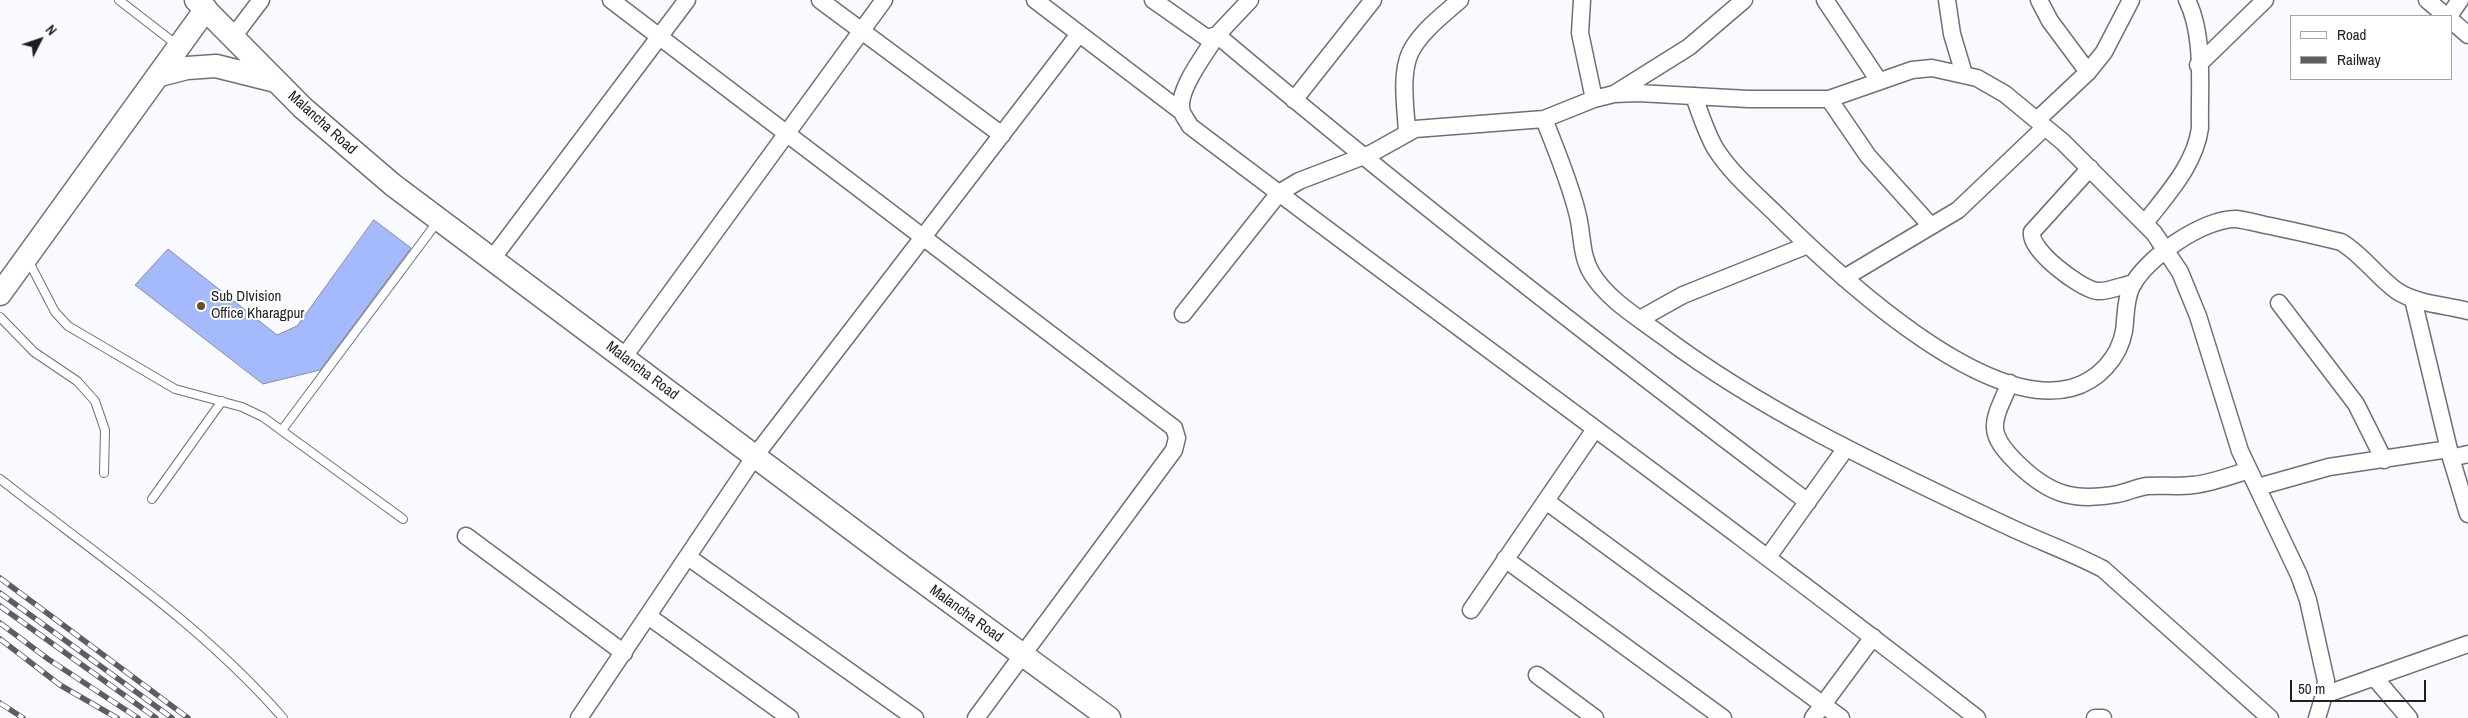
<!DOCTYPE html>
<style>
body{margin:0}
#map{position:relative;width:2468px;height:718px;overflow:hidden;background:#f9faff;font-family:"Archivo Narrow",sans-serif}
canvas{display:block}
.legend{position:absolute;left:2290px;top:15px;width:162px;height:65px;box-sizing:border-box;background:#fff;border:1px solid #a5a5a7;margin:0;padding:6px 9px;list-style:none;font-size:15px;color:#1e1f23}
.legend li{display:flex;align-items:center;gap:10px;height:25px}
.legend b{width:25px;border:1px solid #a5a5a7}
.north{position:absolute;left:15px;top:15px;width:50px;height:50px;-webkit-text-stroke:4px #fff;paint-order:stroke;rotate:49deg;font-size:14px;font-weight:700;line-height:20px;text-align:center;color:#1e1f23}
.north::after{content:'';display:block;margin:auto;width:18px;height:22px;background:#1e1f23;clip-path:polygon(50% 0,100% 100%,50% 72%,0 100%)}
.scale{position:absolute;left:2290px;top:680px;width:136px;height:22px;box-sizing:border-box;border:2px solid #1e1f23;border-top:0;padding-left:6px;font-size:15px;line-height:18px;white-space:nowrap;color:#1e1f23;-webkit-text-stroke:4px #fff;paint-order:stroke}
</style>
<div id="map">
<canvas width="2468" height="718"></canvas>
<ul class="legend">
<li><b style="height:6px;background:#fff"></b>Road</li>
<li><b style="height:6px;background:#5d5e62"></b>Railway</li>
</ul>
<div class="north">N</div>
<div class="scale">50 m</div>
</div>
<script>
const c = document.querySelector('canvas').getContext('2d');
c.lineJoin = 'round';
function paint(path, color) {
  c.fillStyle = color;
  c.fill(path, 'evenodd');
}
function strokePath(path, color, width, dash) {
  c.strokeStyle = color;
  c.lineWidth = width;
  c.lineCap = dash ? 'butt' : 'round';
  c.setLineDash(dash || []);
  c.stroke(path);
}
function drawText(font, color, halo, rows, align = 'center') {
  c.font = font + ' "Archivo Narrow",sans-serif';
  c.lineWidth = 4;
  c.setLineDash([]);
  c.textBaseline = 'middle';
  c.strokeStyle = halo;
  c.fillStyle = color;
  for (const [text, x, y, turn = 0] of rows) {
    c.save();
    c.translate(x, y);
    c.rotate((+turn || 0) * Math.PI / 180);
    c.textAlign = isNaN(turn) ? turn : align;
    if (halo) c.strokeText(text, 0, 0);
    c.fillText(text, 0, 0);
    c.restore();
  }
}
const building = new Path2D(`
 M374,220L411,248L320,370L263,384L135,285L168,249L277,335L297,326Z`);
paint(building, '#a5b9fd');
strokePath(building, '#8b8e98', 1);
const lane = new Path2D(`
 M119,0L177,45
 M28,260L55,312L68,326L175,389L242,407L263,417L403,519
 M0,317L34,352L77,381L95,401L105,430L104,473
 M282,430L438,221
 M0,479C98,556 200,623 283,718
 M152,499L222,401`);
const street = new Path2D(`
 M611,0L1174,428L1177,438L1174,450L976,718
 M820,0L1002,135
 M1035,0L1182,112
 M1153,0L1207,38L1217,35L1250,0
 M1582,0L1580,33L1594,99L1544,119C1556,150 1569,180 1577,212C1583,233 1580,255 1592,274C1609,301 1639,318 1664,337C1767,414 1887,469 2003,524C2036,540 2071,552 2103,569L2270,718
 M1825,0L1879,81
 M1947,0L1952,34L1964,74
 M2039,0L2050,21L2088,72
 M2427,0L2446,16
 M2449,16L2460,0
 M2452,21L2468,35
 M233,37L261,0
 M2198,65L2265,0
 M1614,94L1689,47L1744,0
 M1694,96C1700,114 1706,132 1715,148C1732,175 1758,196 1780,218C1838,275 1983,411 2071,388C2098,381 2119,358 2124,331C2126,317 2125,301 2131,288C2144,259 2204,218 2236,219C2245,220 2256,223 2265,225C2291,230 2316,236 2341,242C2363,255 2377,277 2397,291C2417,304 2445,305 2468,311
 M1594,99L1614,94L1638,93L1748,99H1829L1912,70L1932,68L1977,78L2005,94L2063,142L2154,233L2180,272L2198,316L2240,451L2299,575L2308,600L2326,681L2324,695L2317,718
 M1829,99L1868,156L1931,226
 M1294,100L1373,0
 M2037,120L2088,72L2104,52L2131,0
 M1407,133C1406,109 1400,76 1410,53C1420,32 1443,15 1460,0
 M2090,168L2032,232C2029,250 2079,288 2097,291C2108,292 2123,285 2134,283
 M2145,223C2167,194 2195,165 2200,128C2199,87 2205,36 2187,0
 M492,259L687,0
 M1844,278L1958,210L2045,127
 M2413,299L2451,458L2468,514
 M2279,303L2356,404L2384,460
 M1183,314L1279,193L1299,181L1372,153L1415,129L1544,119
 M1640,319L1683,295L1808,245
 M623,358L884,0
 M2010,383C1993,422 1984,431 2018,464C2050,495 2074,502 2118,494C2128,492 2138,487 2147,486C2163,485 2178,487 2193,485C2212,483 2230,476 2249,470
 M2451,458L2468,454
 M2258,487L2329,467L2449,449
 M1546,501L1841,718
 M1808,502C1607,351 1409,197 1217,35C1206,53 1175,92 1182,112C1184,117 1188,122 1190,126C1452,325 1718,516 1977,718
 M466,536L624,653
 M688,557L915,718
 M1768,557L1846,448
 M1505,559L1723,718
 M1471,610L1595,429
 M648,616L790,718
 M1537,675L1595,718
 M2374,677L2409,718
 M2324,695L2468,644
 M579,718L755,456L1079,34
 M1813,718L1873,637
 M2095,718H2103`);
const secondary = new Path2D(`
 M196,0L303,108L393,185L893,560L1109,718
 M160,75L187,68L216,66L276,81
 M0,294L206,9`);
strokePath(lane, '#6d7079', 10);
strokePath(street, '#6d7079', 19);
strokePath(secondary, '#6d7079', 25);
strokePath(lane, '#fff', 8);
strokePath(street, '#fff', 16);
strokePath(secondary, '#fff', 22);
const rail = new Path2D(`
 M0,578L188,718
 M0,593L172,718
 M0,606L156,718
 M0,623L48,659L138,718
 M0,639L60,685L117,718
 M0,703L23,718`);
strokePath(rail, '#5d5e62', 5.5);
strokePath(rail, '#fff', 4, [11]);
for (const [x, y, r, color] of [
 [201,306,5,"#6d4f23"]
]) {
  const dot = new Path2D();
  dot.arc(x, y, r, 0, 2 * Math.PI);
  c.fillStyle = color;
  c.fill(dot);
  strokePath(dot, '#fff', 2);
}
drawText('15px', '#1e1f23', '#fff', [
 ["Malancha Road",322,123,42],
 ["Malancha Road",642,371,37],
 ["Malancha Road",966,614,36]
]);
drawText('15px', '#1e1f23', '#fff', [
 ["Sub DIvision",211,297],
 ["Office Kharagpur",211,314]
], 'left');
</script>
